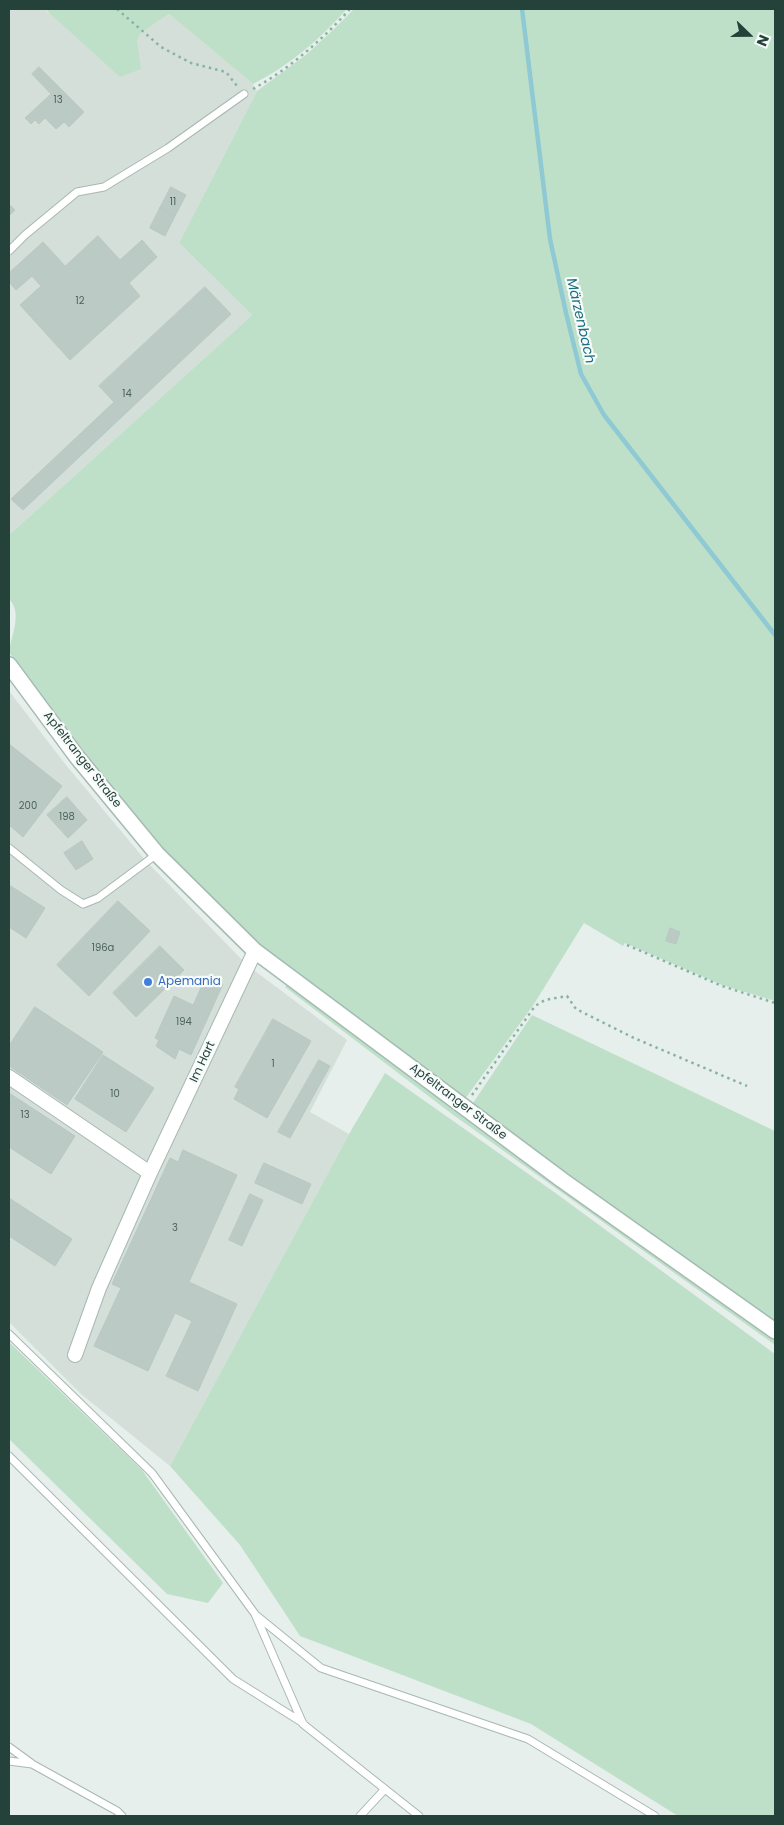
<!DOCTYPE html>
<meta charset="utf-8">
<style>
body{margin:0}
#map{position:relative;width:784px;height:1825px;overflow:hidden;background:#e6efeb;font-family:Poppins,sans-serif}
canvas{display:block}
.frame{position:absolute;inset:0;border:10px solid #24423a;pointer-events:none}
.north{position:absolute;left:724px;top:10px;width:50px;height:50px;-webkit-text-stroke:4px #f7fbf9;paint-order:stroke;rotate:112deg;font-size:14px;font-weight:700;line-height:20px;text-align:center;color:#24423a}
.north::after{content:'';display:block;margin:auto;width:18px;height:22px;background:#24423a;clip-path:polygon(50% 0,100% 100%,50% 72%,0 100%)}
</style>
<div id="map">
<canvas width="784" height="1825"></canvas>
<div class="frame"></div>
<div class="north">N</div>
</div>
<script>
const c = document.querySelector('canvas').getContext('2d');
c.lineJoin = 'round';
function paint(path, color) {
  c.fillStyle = color;
  c.fill(path, 'evenodd');
}
function strokePath(path, color, width, dash) {
  c.strokeStyle = color;
  c.lineWidth = width;
  c.lineCap = dash ? 'butt' : 'round';
  c.setLineDash(dash || []);
  c.stroke(path);
}
function drawText(font, color, halo, rows, align = 'center') {
  c.font = font + ' Poppins,sans-serif';
  c.lineWidth = 4.5;
  c.setLineDash([]);
  c.textBaseline = 'middle';
  c.strokeStyle = halo;
  c.fillStyle = color;
  for (const [text, x, y, turn = 0] of rows) {
    c.save();
    c.translate(x, y);
    c.rotate((+turn || 0) * Math.PI / 180);
    c.textAlign = isNaN(turn) ? turn : align;
    if (halo) c.strokeText(text, 0, 0);
    c.fillText(text, 0, 0);
    c.restore();
  }
}
paint(new Path2D(`
 M9,9H45L47,12L137,41L141,33L169,14L253,84L257,91L179,243L252,315L9,535Z
 M9,691L66,765L146,861L247,965L347,1040L310,1112L349,1134L170,1466L81,1394L9,1322Z`), '#d4dfda');
paint(new Path2D(`
 M45,9H347C320,39 289,66 253,84L169,14L141,33L137,41L141,69L120,77Z
 M354,9H520L526,56L528,55L523,9H775V1001L722,985L625,943L623,946L584,923L534,1004L465,1099L258,947L160,847L81,753L9,652C11,636 23,613 9,599V535L252,315L179,243L257,91L307,54L334,29Z
 M289,982L775,1335V1345L452,1114L285,987Z
 M532,1015L775,1131V1326L471,1106Z
 M385,1073L554,1192L775,1354V1816H678L531,1724L300,1636L240,1545L170,1466L349,1134Z
 M9,1342L142,1470L223,1583L208,1603L167,1594L9,1439Z`), '#bfe0c8');
strokePath(new Path2D(`
 M522,9L550,239L566,313L581,374L604,415L775,635`), '#8ec9d4', 4.5);
const building = new Path2D(`
 M39,67L84,112L69,127L64,122L56,129L45,118L39,124L35,120L31,124L25,118L51,94L32,74Z
 M171,187L186,195L175,216L160,208Z
 M9,204L15,210L9,216Z
 M160,208L175,216L165,236L150,228Z
 M98,236L120,260L142,240L157,257L129,283L140,296L70,360L20,305L41,286L32,276L16,290L9,282V273L43,242L65,266Z
 M205,287L231,314L23,510L11,499L114,402L99,386Z
 M9,744L62,786L23,837L9,825Z
 M67,797L87,820L68,838L47,815Z
 M82,841L93,859L76,870L64,853Z
 M9,885L45,908L26,938L9,927Z
 M118,901L150,931L89,996L57,965Z
 M670,928L680,932L676,944L666,941Z
 M160,946L184,970L136,1017L113,993Z
 M206,977L223,984L191,1055L179,1049L175,1059L156,1046L159,1040L155,1038L174,996L193,1005Z
 M35,1007L103,1052L67,1105L9,1066V1046Z
 M273,1019L311,1041L267,1118L234,1099L239,1089L235,1087Z
 M103,1055L154,1088L126,1132L75,1099Z
 M319,1060L330,1066L290,1138L278,1132Z
 M9,1093L75,1136L51,1174L9,1147Z
 M183,1150L237,1175L189,1282L237,1304L198,1391L166,1376L192,1321L175,1313L148,1371L94,1346L121,1288L112,1284L170,1158L178,1162Z
 M264,1163L311,1184L302,1204L255,1183Z
 M250,1194L263,1200L242,1246L229,1240Z
 M9,1198L72,1239L55,1266L9,1236Z`);
paint(building, '#bbcac4');
strokePath(building, '#b8c9c2', 1);
const lane = new Path2D(`
 M9,251L25,235L77,192L104,187L168,148L244,94
 M9,848L61,890L83,904L98,898L157,854
 M9,1334L152,1473L255,1614L303,1724L419,1816
 M9,1456L233,1679L303,1723
 M257,1616L321,1668L528,1739L655,1816
 M9,1747L31,1763
 M9,1761L32,1764L117,1811L122,1816
 M360,1816L385,1789`);
const street = new Path2D(`
 M9,1077L150,1173
 M75,1355L99,1288L150,1173L255,951`);
const secondary = new Path2D(`
 M9,665L77,757L157,854L255,951L562,1180L775,1331`);
strokePath(lane, '#a8b8b2', 9);
strokePath(street, '#a8b8b2', 16);
strokePath(secondary, '#a4bbb3', 18);
strokePath(new Path2D(`
 M117,9L161,47L191,63L226,72L237,86
 M253,89C289,69 322,40 350,9
 M627,945L722,986L775,1003
 M472,1095L535,1006L545,1000L567,996L576,1009L634,1038L747,1086`), '#86b3a5', 2.5, [2.5, 4]);
strokePath(lane, '#fff', 7);
strokePath(street, '#fff', 14);
strokePath(secondary, '#fff', 15);
for (const [x, y, r, color] of [
 [148,982,5,"#3f7fe0"]
]) {
  const dot = new Path2D();
  dot.arc(x, y, r, 0, 2 * Math.PI);
  c.fillStyle = color;
  c.fill(dot);
  strokePath(dot, '#f7fbf9', 2);
}
drawText('10px', '#4a645c', null, [
 ["13",58,100],
 ["11",173,202],
 ["12",80,301],
 ["14",127,394],
 ["200",28,806],
 ["198",67,817],
 ["196a",103,948],
 ["194",184,1022],
 ["1",273,1064],
 ["10",115,1094],
 ["13",25,1115],
 ["3",175,1228]
]);
drawText('12px', '#24423a', '#f7fbf9', [
 ["Apfeltranger Straße",82,760,52],
 ["Im Hart",203,1062,-65],
 ["Apfeltranger Straße",458,1102,37]
]);
drawText('12px', '#366cbe', '#f7fbf9', [
 ["Apemania",158,982]
], 'left');
drawText('italic 14px', '#1c6f80', '#f7fbf9', [
 ["Märzenbach",580,321,77]
]);
</script>
